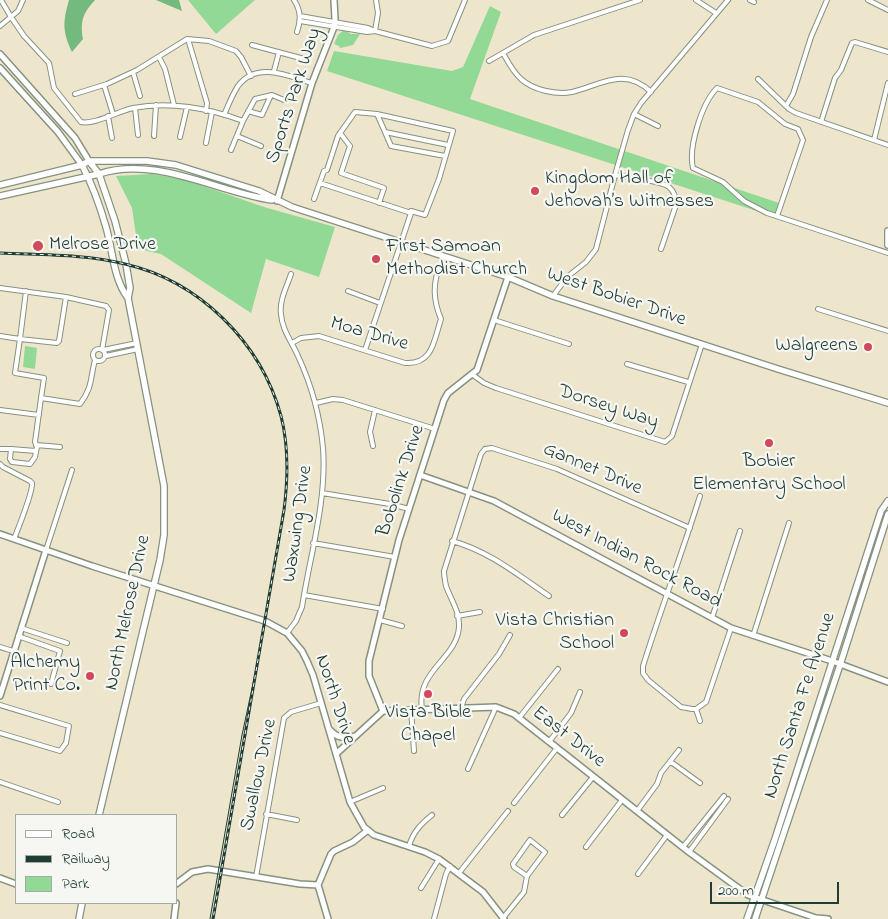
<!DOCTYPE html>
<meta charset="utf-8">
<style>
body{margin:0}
#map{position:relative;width:888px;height:919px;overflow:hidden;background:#eee6cc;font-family:"Indie Flower",sans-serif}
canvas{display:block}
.legend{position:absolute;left:15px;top:814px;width:162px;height:90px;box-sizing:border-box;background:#f6f6f2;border:1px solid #a0aca6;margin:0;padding:6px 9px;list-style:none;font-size:15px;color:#1f3d34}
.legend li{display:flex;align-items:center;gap:10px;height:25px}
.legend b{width:25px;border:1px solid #a0aca6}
.scale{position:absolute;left:710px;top:882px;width:129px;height:22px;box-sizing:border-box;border:2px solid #1f3d34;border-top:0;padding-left:6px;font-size:15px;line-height:18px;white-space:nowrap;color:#1f3d34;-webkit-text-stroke:4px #f6f6f2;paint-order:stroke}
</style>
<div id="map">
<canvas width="888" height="919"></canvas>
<ul class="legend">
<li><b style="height:6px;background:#fff"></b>Road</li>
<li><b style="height:6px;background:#1f3d34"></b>Railway</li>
<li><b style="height:14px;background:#91d994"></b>Park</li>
</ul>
<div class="scale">200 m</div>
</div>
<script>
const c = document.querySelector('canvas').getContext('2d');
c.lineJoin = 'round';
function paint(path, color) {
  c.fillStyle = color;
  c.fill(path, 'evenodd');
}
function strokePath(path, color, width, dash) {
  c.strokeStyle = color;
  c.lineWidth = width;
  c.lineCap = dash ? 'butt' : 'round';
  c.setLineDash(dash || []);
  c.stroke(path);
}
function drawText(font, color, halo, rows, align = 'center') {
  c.font = font + ' "Indie Flower",sans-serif';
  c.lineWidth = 4.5;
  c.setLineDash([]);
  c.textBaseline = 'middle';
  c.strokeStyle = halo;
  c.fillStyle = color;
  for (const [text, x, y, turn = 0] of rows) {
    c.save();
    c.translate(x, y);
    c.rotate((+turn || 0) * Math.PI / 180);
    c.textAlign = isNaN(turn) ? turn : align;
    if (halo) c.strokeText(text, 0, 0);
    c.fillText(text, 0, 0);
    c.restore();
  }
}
paint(new Path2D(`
 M188,0H255L216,34Z
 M490,6L501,12L470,99L779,203L775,217L327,71L334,51L452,71L463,67Z
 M343,31H346L351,34H360L353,45L340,48L339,46L334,44L338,35Z
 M152,174L186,180L264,207L335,227L319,277L266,259L251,313L161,254L138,249L132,208L116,176Z
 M25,346L37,348L35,369L23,367Z`), '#91d994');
paint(new Path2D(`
 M69,0H95C83,13 80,21 83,39L72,52C62,31 63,21 69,0Z
 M156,0H179L182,11Z`), '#74b97e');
const street = new Path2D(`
 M1,0L11,17L24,36L49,63L54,88L81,122C94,125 119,111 133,108C169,101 209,108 243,121
 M294,0C301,11 301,20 297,32
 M696,0L716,13
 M750,0L754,2
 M868,0L888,10
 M300,16L368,28L375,31L432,46L448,41L465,0
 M300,21L367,32L375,31
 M0,26L18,11L23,0
 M375,31L378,13L376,0
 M188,39L207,103L206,111
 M252,45L308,60
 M503,53C508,62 513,72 521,79C533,90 556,95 572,92C601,85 624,66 651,92
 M159,57L165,69L174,105
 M489,61L534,35L640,0
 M274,71L279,52
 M133,72L140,96
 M758,79L789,109L796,113L888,145
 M104,85L113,114
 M75,94L107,84L137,70L187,39L209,41L236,51L241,57L251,76
 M786,106L793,94L811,37L827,0
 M135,108L138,135
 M248,111L262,115L271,95
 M377,114L385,132L448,145
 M634,114L658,126
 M224,115C228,106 232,95 238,86C257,61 288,76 312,83
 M108,116L112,138
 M821,122L835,78L841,70L852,43L855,42L888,52
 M385,132L391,146L445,156
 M340,133L350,146L341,173L384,188L379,203
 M154,136L156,105
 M237,136L261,146
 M180,137L187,107
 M874,140L888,83
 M206,143L212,112
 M231,150L243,121L255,99L272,95L284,100
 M615,175C626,177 662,181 669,187C675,192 676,198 676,205L661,249
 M314,199L324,171L327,170L338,136L355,112L377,114L453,131L439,179L425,215L411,211V213L320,183
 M777,216L803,140L798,129L785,124L758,102L717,88C702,103 688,147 693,168L723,182L744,201L767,213L888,253
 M0,288L66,297L106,306L109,310L102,350
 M26,291L20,339L57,343L59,341L66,297
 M348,291L380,303
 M553,296L567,277L586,262L596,249L615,175L628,130L634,114L641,103L728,0
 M818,309L888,331
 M494,320L569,344
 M0,336L20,339L15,373L44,378L41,398
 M292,343L301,338L319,336L405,363C433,365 434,340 441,319C433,300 433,285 439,267
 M93 355a6 6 0 1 1 12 0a6 6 0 1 1-12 0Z
 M103,350L137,343
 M365,350L411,213
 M106,356L138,349
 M627,364L688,382
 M473,375L484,383L496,388L665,442L672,436L702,344
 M316,403L333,399L343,400L435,429
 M0,410L39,415
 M36,445L60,447
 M373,446L370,432L375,410
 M0,449H11L10,459L12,462L30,464L35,457L37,447L35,442L41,398L80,404C93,387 90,378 95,360
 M11,449L36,451
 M485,449L492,448L557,469L690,528
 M0,464L3,467L30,481L32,483C33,491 18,529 14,539
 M322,493L390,504L409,509
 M452,541C489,551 518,575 549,596
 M313,543L395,557
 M46,550L72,470
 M304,595L383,609
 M457,616L480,612
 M712,618L740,531
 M380,620L402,626
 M21,628L67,643
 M287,633L296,621L302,607C310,555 327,501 323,448C320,416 312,386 298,356C292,342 282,330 281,314C279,301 287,286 291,274
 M18,636L60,651L51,684
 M753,636L789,523
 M0,647L13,651
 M0,705L69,726L66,743L60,751L0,733
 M461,708L464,699L499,654L510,635
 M411,709L414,751
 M422,709C416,670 457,659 459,627C460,612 451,600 446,586C445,581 444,576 444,571L481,454L485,449
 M696,709H692L681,707L648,680L643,673V666C661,609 682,553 700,496
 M696,709L706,702L731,628
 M696,709L700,721
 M519,718L558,669
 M549,742L571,713L580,692
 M671,762L700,783
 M468,769L496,707
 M0,782L58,802
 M350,802L383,788
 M514,803L557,748
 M637,811L657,784L661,773L679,750
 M266,814L297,820
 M562,815L593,777
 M530,840L545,852L527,876L514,867L513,864Z
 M409,846C413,832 421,824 432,815
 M586,847L622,800
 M683,847L724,796
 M689,852L728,799
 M459,873L508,811
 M638,874L667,835
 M256,877L284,718L291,712L321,703
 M421,888L439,859
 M503,918L524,892L527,876
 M434,919L446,874L450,866`);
const secondary = new Path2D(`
 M0,54L75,138L89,161
 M0,68L58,132L82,165
 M277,201L312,83L334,27L335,19L334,0
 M420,475L494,501L731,628L832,661L888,682
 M0,534L92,566L265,621L287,633L302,651L307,661L313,675L350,802L364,827L374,835L425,852L439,859L483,892L504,919
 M0,696L46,550
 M383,711L369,676V661L399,540L444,400L448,393L477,370L508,277
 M330,730C338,739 344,738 355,736
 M336,754L383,711L496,707L514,714L689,852L748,895L816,918L828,919
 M0,878L16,884
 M176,884L192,872L208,869L300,884L318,885L331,854L334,851L353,842L368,830
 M318,885L328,919
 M174,919L176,903`);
const primary = new Path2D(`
 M89,161L99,174L115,221L126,264L130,288L128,298L164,486V535L160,560L99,815
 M82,165C92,184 100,206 106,227C113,251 113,278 128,298
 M0,185L82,165L89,161H147L176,165L259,191L292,207L508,277L553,296L778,369L888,403
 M0,196L99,174C155,155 217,192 272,200
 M888,231V245
 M79,919L82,903
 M747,919L775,839L881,511L888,501
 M755,919L840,665L888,514`);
strokePath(street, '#869280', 6);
strokePath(secondary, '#869280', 8);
strokePath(primary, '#869280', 8);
strokePath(street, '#fff', 4);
strokePath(secondary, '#fff', 5);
strokePath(primary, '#fff', 5.5);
strokePath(new Path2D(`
 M210,919L242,735L259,656`), '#1f3d34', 1);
const rail = new Path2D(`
 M0,253C41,255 85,254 125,264C199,281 261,342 281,416C289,447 288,479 284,510L213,919`);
strokePath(rail, '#1f3d34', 3);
strokePath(rail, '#f6f6f2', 1, [4]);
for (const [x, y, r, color] of [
 [535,191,5,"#d1495b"],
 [38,246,6,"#d1495b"],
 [376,259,5,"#d1495b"],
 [868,347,5,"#d1495b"],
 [769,443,5,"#d1495b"],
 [624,633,5,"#d1495b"],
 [90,676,5,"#d1495b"],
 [428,694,5,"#d1495b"]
]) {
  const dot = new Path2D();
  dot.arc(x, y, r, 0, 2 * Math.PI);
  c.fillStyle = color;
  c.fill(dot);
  strokePath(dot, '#f6f6f2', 2);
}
drawText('20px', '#1f3d34', '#f6f6f2', [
 ["Sports Park Way",295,96,-72],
 ["West Bobier Drive",616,298,19],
 ["Moa Drive",369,335,16],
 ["Dorsey Way",608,408,18],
 ["Gannet Drive",592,470,23],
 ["Bobolink Drive",402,481,-72],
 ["Waxwing Drive",299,524,-82],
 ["West Indian Rock Road",636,560,28],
 ["North Melrose Drive",129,613,-78],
 ["North Drive",334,700,72],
 ["North Santa Fe Avenue",801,706,-72],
 ["East Drive",568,738,38],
 ["Swallow Drive",260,775,-78]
]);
drawText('20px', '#1f3d34', '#f6f6f2', [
 ["Kingdom Hall of",545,180],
 ["Jehovah’s Witnesses",545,203],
 ["Melrose Drive",49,246],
 ["First Samoan",386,248],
 ["Methodist Church",386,271],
 ["Walgreens",858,347,"right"],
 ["Bobier",769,463,"center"],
 ["Elementary School",769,486,"center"],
 ["Vista Christian",614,622,"right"],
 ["School",614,645,"right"],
 ["Alchemy",80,664,"right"],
 ["Print Co.",80,687,"right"],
 ["Vista Bible",428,714,"center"],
 ["Chapel",428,737,"center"]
], 'left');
</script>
